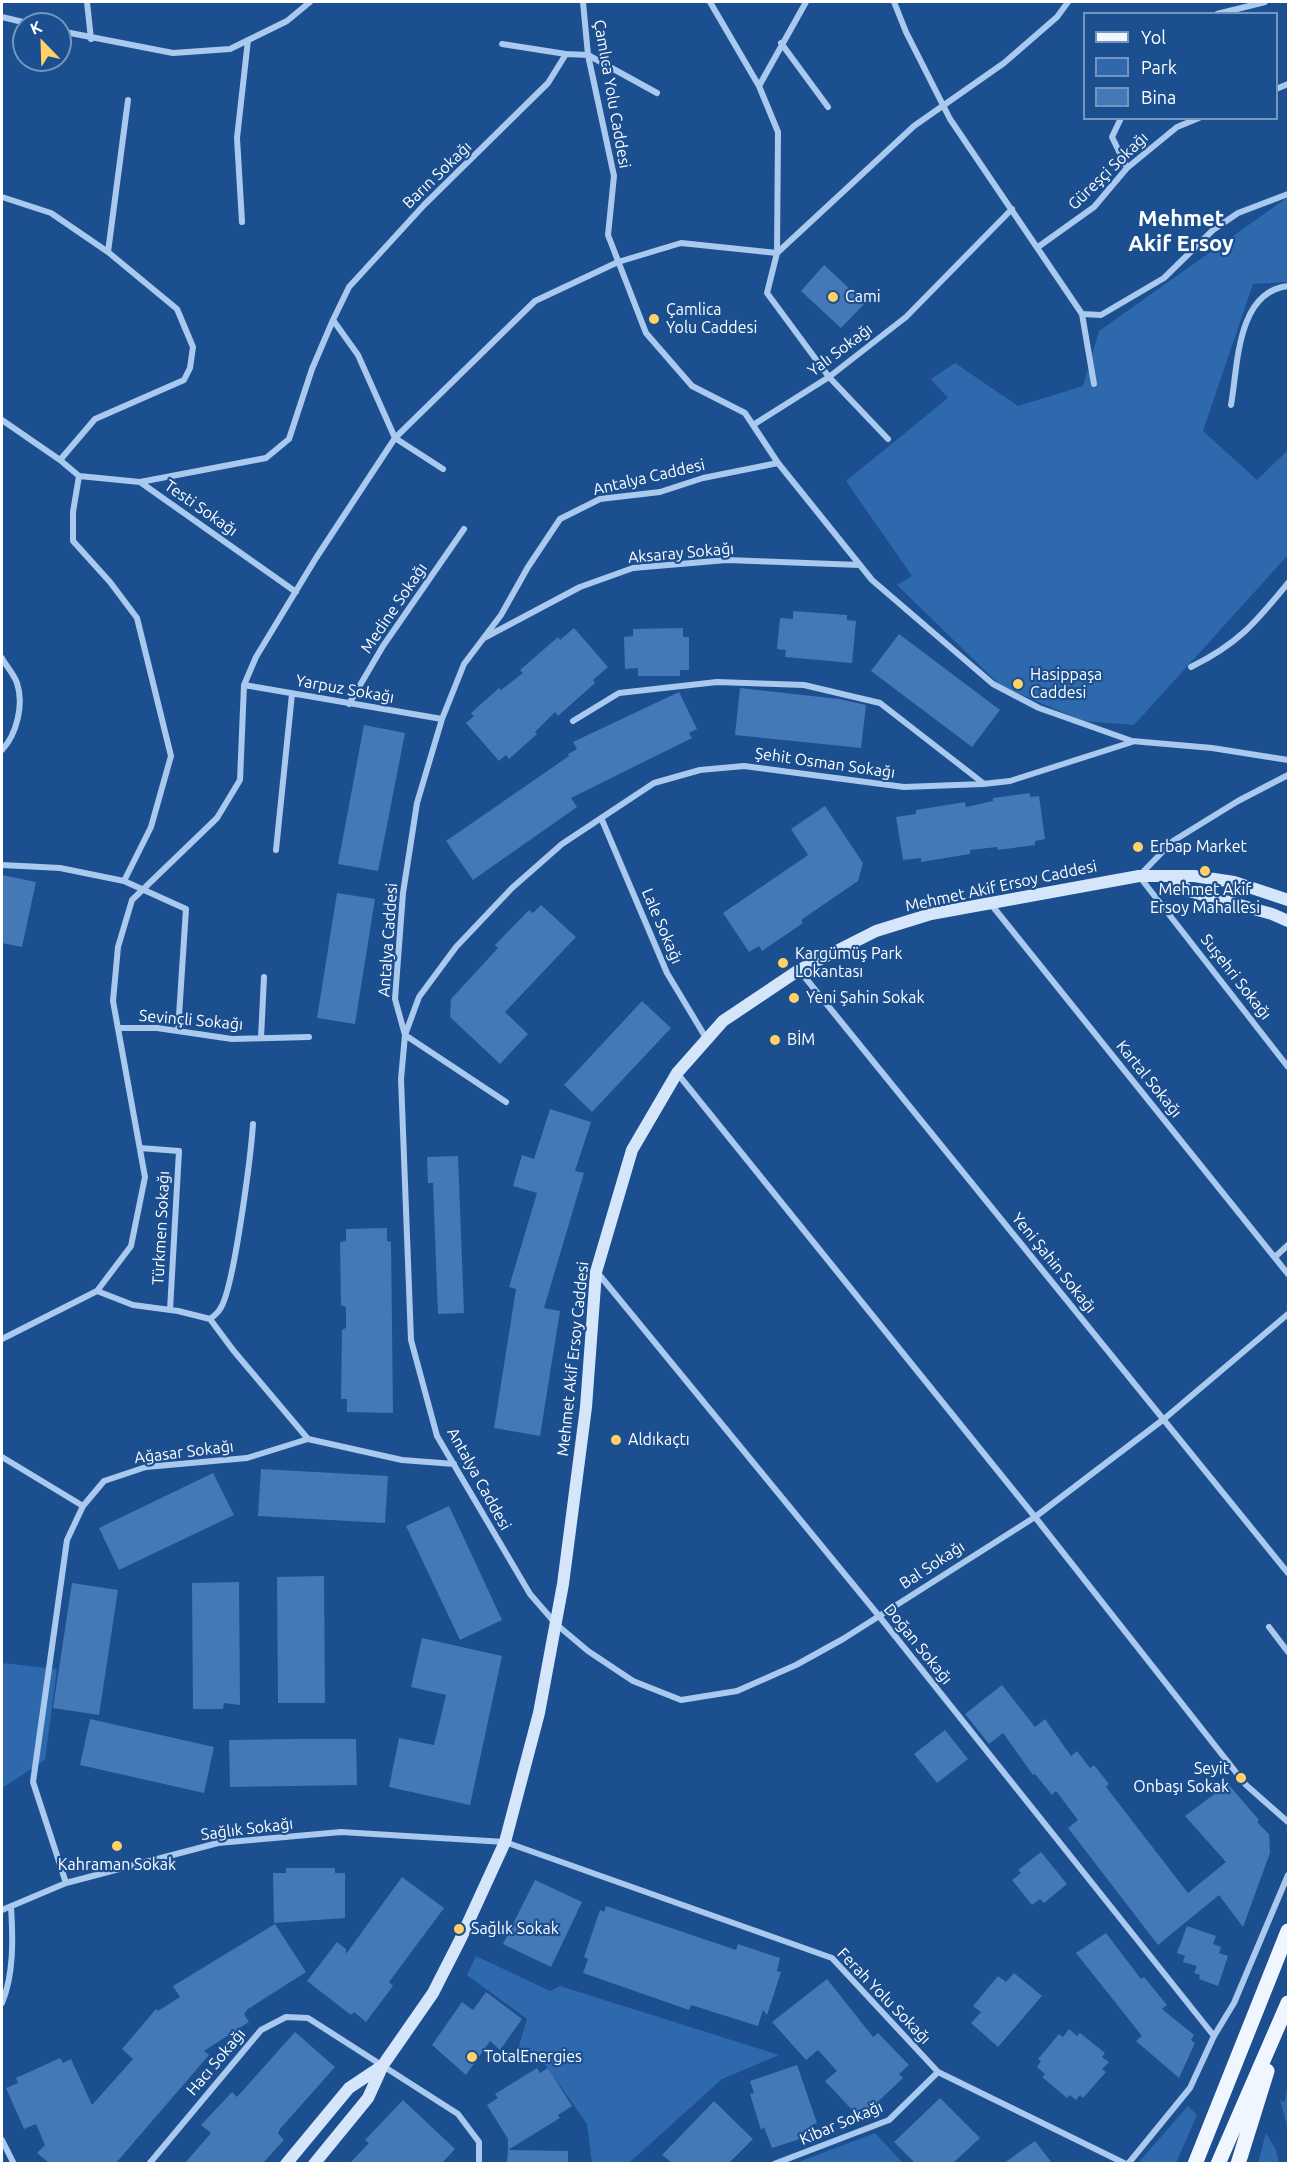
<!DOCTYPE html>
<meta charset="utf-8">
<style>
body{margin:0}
#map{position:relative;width:1290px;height:2165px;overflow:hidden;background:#1b4f8f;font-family:Ubuntu,sans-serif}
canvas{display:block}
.frame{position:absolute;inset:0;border:3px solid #fff;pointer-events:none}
.legend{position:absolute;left:1083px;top:12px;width:195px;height:108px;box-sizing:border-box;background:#1b4f8f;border:2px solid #7695bc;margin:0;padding:8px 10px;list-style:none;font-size:18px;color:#fff}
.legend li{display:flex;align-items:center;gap:12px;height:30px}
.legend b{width:30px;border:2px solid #7695bc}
.north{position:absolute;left:12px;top:12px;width:60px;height:60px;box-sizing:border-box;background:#1b4f8f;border:2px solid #7695bc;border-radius:50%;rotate:337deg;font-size:16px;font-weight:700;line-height:24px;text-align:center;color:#fff}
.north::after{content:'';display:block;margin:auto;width:21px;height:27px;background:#ffd166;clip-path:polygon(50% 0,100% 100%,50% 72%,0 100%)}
</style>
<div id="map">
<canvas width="1290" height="2165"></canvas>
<div class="frame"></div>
<ul class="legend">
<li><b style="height:8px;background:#f0f6ff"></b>Yol</li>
<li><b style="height:16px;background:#2e69ad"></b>Park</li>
<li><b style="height:16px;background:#4478b7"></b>Bina</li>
</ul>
<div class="north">K</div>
</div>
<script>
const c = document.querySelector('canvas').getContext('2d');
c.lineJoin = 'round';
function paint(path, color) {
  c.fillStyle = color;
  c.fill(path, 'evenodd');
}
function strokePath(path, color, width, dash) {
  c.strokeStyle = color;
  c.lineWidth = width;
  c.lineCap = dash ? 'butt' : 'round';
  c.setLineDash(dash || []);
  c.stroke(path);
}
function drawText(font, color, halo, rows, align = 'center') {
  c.font = font + ' Ubuntu,sans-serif';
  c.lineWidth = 4.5;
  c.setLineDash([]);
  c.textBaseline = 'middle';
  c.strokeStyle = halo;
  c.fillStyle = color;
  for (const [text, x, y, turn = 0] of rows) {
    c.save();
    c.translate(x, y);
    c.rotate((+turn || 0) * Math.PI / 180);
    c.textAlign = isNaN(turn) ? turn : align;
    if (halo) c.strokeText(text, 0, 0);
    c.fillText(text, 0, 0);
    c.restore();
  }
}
paint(new Path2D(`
 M1288,197V282L1253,284L1203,431L1257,480L1288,450V555L1134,725L1083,721L1001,686L897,585L912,576L846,481L948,398L931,379L955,363L1018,406L1083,386L1099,331Z
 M2,1663L57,1669L45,1760L2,1788Z
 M476,1956L550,1991L560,1986L779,2055L722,2079L629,2163H592L587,2124L540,2057L517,2052L527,2019L467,1975Z
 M1288,2088V2129L1280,2100L1284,2102Z
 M1188,2106L1197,2115L1176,2163H1138Z
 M875,2133L903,2163H796Z
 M1266,2133L1276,2150L1279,2163H1258Z`), '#2e69ad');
paint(new Path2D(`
 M824,265L865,303L841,328L801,291Z
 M793,611L847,615V620L856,621L852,663L785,657L786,650L777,649L780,618L793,619Z
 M574,628L608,667L593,680L595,683L558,716L555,712L535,732L537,734L509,759L506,755L499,761L466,723L474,716L471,713L499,688L501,690L523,673L520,670L558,637L560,640Z
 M683,628V637H689V670H680V676H638V668L625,669L624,637L633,636V629Z
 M899,634L1000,710L972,747L871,671Z
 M740,688L839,699L866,705L861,748L735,735Z
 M679,692L697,729L689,733L692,738L571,798L577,807L473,880L446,841L569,756L568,754L577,749L573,742Z
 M364,725L405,733L378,871L338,864Z
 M1030,793V797L1039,796L1045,839L1035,841V845L998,850L997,847L970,850V854L921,862V858L903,860L896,817L916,814V810L965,802L966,807L993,801V798Z
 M825,806L863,863L858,881L801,920L803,923L762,951L759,946L749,952L723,913L808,855L791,829Z
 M2,875L36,882L22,947L2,943Z
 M337,893L375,899L355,1024L317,1018Z
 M541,905L576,937L505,1012L528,1034L500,1064L450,1017L451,999L498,948L495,945L529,910L533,913Z
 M642,1001L671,1028L592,1112L564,1085Z
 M550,1109L591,1122L575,1171L584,1173L544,1308L560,1311L540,1436L494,1428L516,1289L509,1287L537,1193L513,1186L522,1155L534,1159Z
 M458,1156L464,1313L438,1314L433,1183H428L427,1157Z
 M387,1228V1241L391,1242L393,1413L347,1412V1399H341L342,1330L346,1328V1307L341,1305L340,1242L346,1241V1229Z
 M261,1469L388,1476L385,1523L258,1516Z
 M213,1473L234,1515L119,1570L99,1528Z
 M449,1506L502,1620L460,1640L406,1526Z
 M324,1576L325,1703H278L277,1577Z
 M239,1582L240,1705L224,1703L223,1709H193L192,1583Z
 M72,1583L118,1590L99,1715L53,1708Z
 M422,1638L502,1656L470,1805L389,1787L399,1738L434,1745L446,1695L411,1687Z
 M1002,1685L1035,1727L1045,1719L1071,1756L1077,1751L1090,1768L1094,1765L1109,1784L1106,1787L1188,1893L1226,1862L1185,1816L1228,1784L1259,1820L1257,1822L1269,1834L1270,1853L1243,1927L1219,1895L1158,1945L1068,1828L1078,1820L1056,1791L1052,1795L1035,1774L1033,1775L1003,1733L989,1744L965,1714Z
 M90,1719L214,1747L204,1793L80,1765Z
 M945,1730L968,1759L937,1783L914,1754Z
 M293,1739H356L357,1785L230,1787L229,1740Z
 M1041,1852L1067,1884L1044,1903L1040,1899L1032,1905L1012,1880L1021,1873L1018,1870Z
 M286,1868H335V1873H345V1918L274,1923L273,1873H286Z
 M402,1877L444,1908L389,1982L393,1986L366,2022L354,2012L351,2015L307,1981L337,1942L346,1949V1954Z
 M535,1880L582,1902L551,1967L503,1944Z
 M606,1906L736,1950L738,1944L780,1958L777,1971L781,1972L767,2015L763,2010L758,2026L691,2005L689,2010L583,1973L588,1959L584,1957L600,1910L604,1912Z
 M275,1924L306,1972L248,2009L244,2014L249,2022L204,2051L209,2055L116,2163H49L37,2153L45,2145L36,2124L24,2129L6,2088L18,2083L16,2078L60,2058L63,2063L71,2059L92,2105L133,2059L122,2049L156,2009L158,2011L180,1997L173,1986Z
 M1187,1926L1216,1936L1213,1944L1221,1947L1219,1953L1228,1956L1218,1986L1199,1979L1200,1975L1194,1973L1197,1966L1183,1962L1185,1956L1177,1953Z
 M1106,1933L1141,1979L1144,1977L1167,2005L1162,2009L1194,2035L1191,2040L1195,2043L1179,2078L1136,2041L1142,2036L1076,1953Z
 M1014,1973L1042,1996L998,2047L971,2023L981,2012L973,2006L998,1976L1006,1982Z
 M827,1979L873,2037L878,2033L909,2065L899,2074L903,2078L867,2112L863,2108L856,2114L825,2081L837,2071L818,2050L806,2060L772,2022Z
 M486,1992L522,2019L500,2050L490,2041L466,2075L432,2045L462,2002L473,2010Z
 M1069,2029L1077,2036L1080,2033L1105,2053L1102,2057L1109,2062L1102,2069L1106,2072L1083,2098L1080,2095L1076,2100L1070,2095L1067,2098L1042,2077L1045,2074L1037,2067L1041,2061L1038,2059L1059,2034L1063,2037Z
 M295,2032L335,2067L280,2129L278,2133L284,2140L263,2163H185L211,2133L201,2125L232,2092L237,2097Z
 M797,2065L817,2123L812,2125L815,2134L772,2148L764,2127L761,2130L750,2094L754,2093L750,2081Z
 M537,2068L540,2073L548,2068L572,2106L558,2115L560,2118L508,2150V2139L487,2105L498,2098L495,2094Z
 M940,2098L980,2138L953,2163H915L894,2142Z
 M403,2100L455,2149L442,2163H350L369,2143L365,2140Z
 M714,2101L753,2139L729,2163H672L662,2155Z
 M1035,2141L1052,2163H1004Z
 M508,2150L568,2151V2163H507Z`), '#4478b7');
strokePath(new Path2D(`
 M87,2L91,39
 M583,2L588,55L614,176L608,235L646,333L692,386L745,413L778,463L872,580L993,684L1039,708L1132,741L1212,748L1288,760
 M710,2L759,86
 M894,2L906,32L950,119L1082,314L1101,315L1164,278L1213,230L1238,213L1288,194
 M1217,14L1265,2
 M2,17L31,24
 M60,31L173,53L230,49L287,21L310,2
 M781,43L828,107
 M502,44L566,54
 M1276,89L1288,84
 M1121,118L1112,137L1127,168
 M2,197L51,213L108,252L177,309L193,347L190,368L184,380L95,419L60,460L79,476
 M242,222L237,138L248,40
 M1038,247L1094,207L1127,168L1177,127L1199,118
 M108,252L128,100
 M1082,314L1094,384
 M1231,405C1238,367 1236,292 1288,286
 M2,420L60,460
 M753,425L829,377L906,317L1012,209
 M888,439L829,377L767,293L777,253L914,126L1004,63L1057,17L1068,2
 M778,463L703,478L660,492L600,499L560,519L528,567L501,615L464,664L442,719L417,803L403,893L395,999L405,1035L401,1079L411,1340L437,1436L530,1594L556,1624L588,1651L633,1681L681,1700L737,1691L796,1665L843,1639L1035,1517L1164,1419L1288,1314
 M443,469L395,438L358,355L333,320L349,287L424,205L548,83L566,54L588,55L657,93
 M79,476L140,482L296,592
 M140,482L266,458L289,439L312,369L333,320
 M484,638L580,587L633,568L727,560L860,565
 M2,658C6,666 14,674 17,683C24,704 17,734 2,750
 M1191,667C1239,643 1255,623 1288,583
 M244,685L442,719
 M349,704L383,646L464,529
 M573,721L619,693L717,682L804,685L880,703L983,783
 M1288,775L1238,801L1173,841L1139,876L1288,1067
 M602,820L667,973L706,1038
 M276,850L292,694
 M2,865L60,868L124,881L151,827L171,756L137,618L110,582L73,541V512L79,476
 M124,881L186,909L178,1031
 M990,903L1288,1274
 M799,970L1288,1573
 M118,1028H157L232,1039L309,1037
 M261,1038L264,977
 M677,1073L1035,1517L1246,1785L1288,1822
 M506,1102L405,1035L419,997L456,947L512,888L562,844L654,783L700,770L744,766L904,787L983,784L1010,781L1132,742
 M140,1148L179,1151L170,1310
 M1275,1257L1288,1245
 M597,1272L879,1616L1214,2036
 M97,1291L133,1305L178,1311L210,1319L233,1350L308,1439
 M210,1319C214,1316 218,1313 220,1309C234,1290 251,1153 253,1124
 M2,1339L97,1291L131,1246L145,1177L113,1001L118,947L132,900L217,818L240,780L244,685L256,657L316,558L395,438L535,301L618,262L681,243L777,253L778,132L759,86L806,2
 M308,1439L402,1460L454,1464
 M2,1457L83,1506
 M1269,1627L1288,1652
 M66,1883L33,1782L67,1540L83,1506L104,1481L146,1467L247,1458L308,1439
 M2,1910L66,1883L218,1843L341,1832L505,1842L832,1958L938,2072L1126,2164
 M2,2003C14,1974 13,1938 11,1907
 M2,2140L14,2164
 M149,2164L261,2030L286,2017L308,2018L458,2114L479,2142V2164
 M774,2164L889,2120L938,2072
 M1128,2164L1190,2088L1214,2036L1234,2003L1288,1875`), '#a9c9ee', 6);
strokePath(new Path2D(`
 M1170,876L1189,891L1272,914L1288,921
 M286,2164L349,2088L382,2066
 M314,2164L368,2098L383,2065L433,1993L461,1938L505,1842L539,1713L563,1584L586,1407L596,1272L632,1150L677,1073L723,1021L799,970L876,931L931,914L1139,876H1194L1234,882L1288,900`), '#d6e6fa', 12);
strokePath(new Path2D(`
 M1195,2164L1288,1931
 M1218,2164L1288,2003
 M1238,2164L1267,2071`), '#f0f6ff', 15);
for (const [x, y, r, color] of [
 [833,297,6,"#ffd166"],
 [654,319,6,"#ffd166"],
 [1018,684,6,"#ffd166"],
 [1138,847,6,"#ffd166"],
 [1205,871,6,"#ffd166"],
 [783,963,6,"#ffd166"],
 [794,998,6,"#ffd166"],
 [775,1040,6,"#ffd166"],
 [616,1440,6,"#ffd166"],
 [1241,1778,6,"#ffd166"],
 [117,1846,6,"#ffd166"],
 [459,1929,6,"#ffd166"],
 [472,2057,6,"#ffd166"]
]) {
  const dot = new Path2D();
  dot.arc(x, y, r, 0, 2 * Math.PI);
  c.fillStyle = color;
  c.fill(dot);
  strokePath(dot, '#1b4f8f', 2);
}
drawText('16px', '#fff', '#1b4f8f', [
 ["Çamlıca Yolu Caddesi",612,94,80],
 ["Güreşçi Sokağı",1108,171,-44],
 ["Barın Sokağı",437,175,-44],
 ["Yalı Sokağı",840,350,-37],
 ["Antalya Caddesi",649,477,-13],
 ["Testi Sokağı",201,508,35],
 ["Aksaray Sokağı",681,553,-5],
 ["Medine Sokağı",394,608,-56],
 ["Yarpuz Sokağı",345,689,10],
 ["Şehit Osman Sokağı",825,763,8],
 ["Mehmet Akif Ersoy Caddesi",1001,886,-12],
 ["Lale Sokağı",662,926,67],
 ["Antalya Caddesi",388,940,-86],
 ["Suşehri Sokağı",1236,977,52],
 ["Sevinçli Sokağı",191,1020,5],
 ["Kartal Sokağı",1149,1079,51],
 ["Türkmen Sokağı",161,1228,-87],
 ["Yeni Şahin Sokağı",1054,1263,51],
 ["Mehmet Akif Ersoy Caddesi",573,1359,-84],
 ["Ağasar Sokağı",184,1452,-7],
 ["Antalya Caddesi",479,1479,61],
 ["Bal Sokağı",932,1565,-33],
 ["Doğan Sokağı",918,1644,51],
 ["Sağlık Sokağı",247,1829,-7],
 ["Ferah Yolu Sokağı",884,1996,46],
 ["Hacı Sokağı",216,2062,-50],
 ["Kibar Sokağı",841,2123,-23]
]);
drawText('16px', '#fff', '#1b4f8f', [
 ["Cami",845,297],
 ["Çamlica",666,310],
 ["Yolu Caddesi",666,328],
 ["Hasippaşa",1030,675],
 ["Caddesi",1030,693],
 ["Erbap Market",1150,847],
 ["Mehmet Akif",1205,890,"center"],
 ["Ersoy Mahallesi",1205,908,"center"],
 ["Kargümüş Park",795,954],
 ["Lokantası",795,972],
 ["Yeni Şahin Sokak",806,998],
 ["BİM",787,1040],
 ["Aldıkaçtı",628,1440],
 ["Seyit",1229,1769,"right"],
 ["Onbaşı Sokak",1229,1787,"right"],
 ["Kahraman Sokak",117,1865,"center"],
 ["Sağlık Sokak",471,1929],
 ["TotalEnergies",484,2057]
], 'left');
drawText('bold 22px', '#fff', '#1b4f8f', [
 ["Mehmet",1181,219],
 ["Akif Ersoy",1181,244]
]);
</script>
